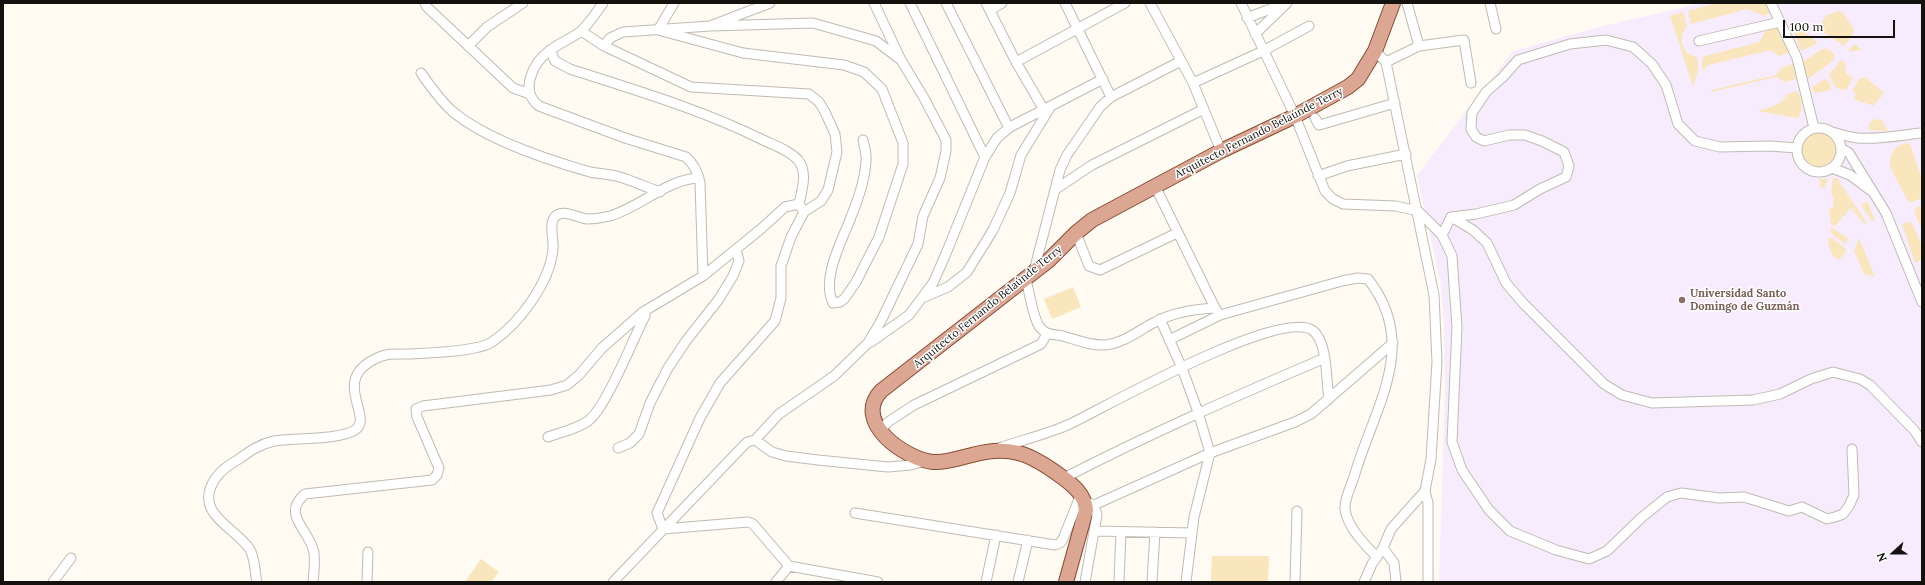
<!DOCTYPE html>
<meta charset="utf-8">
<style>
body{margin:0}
#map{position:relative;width:1925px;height:585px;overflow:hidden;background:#fffaf2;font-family:Lora,serif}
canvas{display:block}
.frame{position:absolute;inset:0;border:4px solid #13120e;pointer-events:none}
.north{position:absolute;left:1873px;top:533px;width:40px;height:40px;-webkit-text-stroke:3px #fff;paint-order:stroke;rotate:249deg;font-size:11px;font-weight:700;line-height:16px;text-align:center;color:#13120e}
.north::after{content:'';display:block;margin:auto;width:14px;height:18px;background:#13120e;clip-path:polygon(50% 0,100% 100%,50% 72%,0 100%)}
.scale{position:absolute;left:1783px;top:20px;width:112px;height:18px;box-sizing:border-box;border:2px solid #13120e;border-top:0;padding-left:5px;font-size:12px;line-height:14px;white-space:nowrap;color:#13120e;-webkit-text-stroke:3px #fff;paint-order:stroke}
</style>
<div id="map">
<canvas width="1925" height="585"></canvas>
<div class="frame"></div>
<div class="north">N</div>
<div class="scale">100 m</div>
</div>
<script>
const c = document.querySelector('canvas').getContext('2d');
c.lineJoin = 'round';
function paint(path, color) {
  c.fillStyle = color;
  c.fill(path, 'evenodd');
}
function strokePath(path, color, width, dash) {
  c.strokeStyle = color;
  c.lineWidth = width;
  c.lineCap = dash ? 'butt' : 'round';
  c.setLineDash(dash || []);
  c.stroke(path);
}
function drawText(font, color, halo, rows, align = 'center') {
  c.font = font + ' Lora,serif';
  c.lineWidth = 3;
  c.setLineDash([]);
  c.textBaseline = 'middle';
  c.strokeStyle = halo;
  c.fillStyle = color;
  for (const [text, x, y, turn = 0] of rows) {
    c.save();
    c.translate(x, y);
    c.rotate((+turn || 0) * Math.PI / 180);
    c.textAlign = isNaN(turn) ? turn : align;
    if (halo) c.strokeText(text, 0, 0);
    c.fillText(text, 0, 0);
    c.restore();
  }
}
paint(new Path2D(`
 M1704,3H1922V582H1439L1445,392L1444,320L1440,281L1417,175L1513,51L1607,25Z`), '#f7ecfd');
paint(new Path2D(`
 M1716,3H1766L1771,13L1764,16L1747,9L1691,24L1688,11Z
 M1839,11L1843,13L1854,30L1853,34L1844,46L1823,32C1820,25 1822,20 1827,15Z
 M1683,12L1687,26C1680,35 1680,43 1687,53L1697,57C1700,67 1697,77 1693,87L1670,16Z
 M1790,23L1801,29L1818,43L1801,51Z
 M1779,27L1789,51L1788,53L1779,56L1770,50L1709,65L1702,71V57L1759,42L1767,29Z
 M1855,44L1861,50L1849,52V49Z
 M1824,48L1828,49L1835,55L1833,61L1808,79L1802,62Z
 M1841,60L1845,62L1846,73L1853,78L1847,89L1843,90L1835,87L1829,75Z
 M1793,64L1796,79L1785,82L1776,77L1711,92V90L1776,75L1781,68Z
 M1865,77L1883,92V95L1873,106C1865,101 1863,105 1854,98L1856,94L1852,91L1859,79Z
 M1825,79L1830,83L1831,90L1815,93L1813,92L1812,87Z
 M1797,91C1802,97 1803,109 1799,117L1797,118L1757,111C1769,107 1782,106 1787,94Z
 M1875,119L1882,120L1888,131L1869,130V124Z
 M1802 151a18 18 0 1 1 36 0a18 18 0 1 1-36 0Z
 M1907,143L1910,144L1922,179V198L1909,203L1890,167C1889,154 1894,145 1907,143Z
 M1819,178L1823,179L1828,178L1825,188H1821Z
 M1833,178L1839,179L1840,183L1867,223L1864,224L1851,208L1835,226L1831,225L1829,208H1833L1834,197L1831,193Z
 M1867,201L1875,220L1872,221L1861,205Z
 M1922,205V231L1914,211L1917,207Z
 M1909,222L1912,223L1922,246V260L1915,263L1902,224Z
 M1831,227L1848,238L1846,244L1834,236L1830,231Z
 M1828,238H1832L1846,249L1845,253L1839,260C1831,257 1828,247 1828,238Z
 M1859,238L1875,277L1864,274L1854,251Z
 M1073,287L1081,307L1052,319L1044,299Z
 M1212,556H1269L1268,582H1211Z
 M481,559L499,572L491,582H465Z`), '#fae6bd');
const minor = new Path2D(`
 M425,3L427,7L513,88L530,94
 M603,3C596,13 589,24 580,32C570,39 558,44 549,51C533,63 519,91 539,106L625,138L686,157C694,164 698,173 700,183L703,276
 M674,3L658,30L743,53L844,65L864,72L882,89L903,143V164L879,237L856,282L845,298L840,302L833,303C821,278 842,241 851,217C858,200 865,179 866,161C867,154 864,146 863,140
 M874,3L900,58
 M910,3L985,157
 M946,3L1009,128
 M986,3L1016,62L1044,110
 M1065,3L1111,97
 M1150,3L1193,83L1221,151
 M1241,3L1295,116L1325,191L1333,199L1343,204L1396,206L1418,211L1442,235L1452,256L1457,327L1452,442L1462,470L1489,510L1510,531L1556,550L1589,559L1607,551L1641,518L1667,497L1681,493L1719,498L1744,497L1789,511L1802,507L1827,519L1835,517L1843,514L1849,506L1854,495L1852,449
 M1407,3L1419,46
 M1490,3L1496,29
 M1771,3L1797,58L1814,128
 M990,10L1002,3
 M1247,18L1283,4
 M710,26L813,23L876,41L901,60L924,98L946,140V151L940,178L923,216L918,244L881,321L868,343L834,376L779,414L755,440
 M581,31L604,46L691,87L809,94L819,102L825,112L835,134L837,152L828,190L821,201L804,212
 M1255,34L1287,3
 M1699,41L1780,22
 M468,46L487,27L523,3
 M604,46L610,38L623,32L710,26L770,3
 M1016,62L1125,3
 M1386,62L1419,46L1464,40L1471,83
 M421,73C430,86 440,100 452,111C485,139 548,160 590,172C600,174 610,174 620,177C633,181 646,187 660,192
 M1193,83L1263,51L1309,26
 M1315,118L1319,125L1323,124L1395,103
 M1797 150a22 22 0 1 1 44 0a22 22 0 1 1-44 0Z
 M1832,132C1840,134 1848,137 1857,138C1879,140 1901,135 1922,133
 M1841,148L1849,153L1886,213L1922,302
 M1832,168L1850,175L1870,190
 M1318,176L1347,166L1406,154
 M1155,186L1215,308
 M1056,189L1092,165L1204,109
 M799,204L804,212L791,237L781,266V298L775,321L720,383L700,418L657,513L663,529L748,522L753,524L789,566L878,582
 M1451,217L1476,214L1514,205L1540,189L1566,177L1569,166L1564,152L1542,141L1525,135H1509L1484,141L1476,137L1471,129L1472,113L1486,92L1503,77L1518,60L1570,44L1606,40L1633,47L1652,64L1666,85L1678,124L1695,141L1720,147L1770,146L1797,148
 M1076,233L1089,266L1100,270L1177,233
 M1442,235L1451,217L1473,230L1487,243L1506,283L1523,303L1604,384L1622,395L1652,403L1753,400L1780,394L1811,379L1833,372L1860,379L1870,385L1914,430L1922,442
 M1034,271L1060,170L1067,155L1100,107L1111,97L1181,61
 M1026,279C1029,291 1033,317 1039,326C1046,336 1053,334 1063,336C1077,340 1091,346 1105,345C1125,343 1139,330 1155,322C1172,313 1196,309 1215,308L1220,315
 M922,298L948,287L967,272L993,230L1010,193L1021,155L1051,106
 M1160,319L1182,368L1198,412L1210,453L1194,517L1186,582
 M1169,340L1220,315L1342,281L1358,278L1368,279C1421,346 1373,409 1354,477C1351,486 1344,500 1345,509C1347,527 1365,545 1377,557
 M871,342L909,315L933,283L945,256L985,157L997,138L1010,127L1103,79
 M880,431L888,422L914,405L1041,344L1047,334
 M548,437C561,432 577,429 588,421C606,408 633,339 645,316V311
 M618,448L630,443L639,434L650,403L668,368L686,341L719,299L733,276L739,261L736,250
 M999,448C1022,440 1048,434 1070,424C1109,405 1278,309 1312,330C1328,340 1326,382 1329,399
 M1064,478C1149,434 1236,396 1325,358
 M1425,491L1428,503V582
 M1094,505L1210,453L1295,422L1311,414L1393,343
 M855,513L1055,545L1060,543L1063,539L1081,494
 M1095,531L1192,533
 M1383,548L1394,563L1396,582
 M53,582L71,558
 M257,582C254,570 256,559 249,548C233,526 193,513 215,479C221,470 230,464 239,459C250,451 260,444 274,441C293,438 340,440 355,430C375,417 329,380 377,358C387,353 397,354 408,354C427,353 477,352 492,342C520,323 550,282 553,249C554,240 549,225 554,218C561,207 577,218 587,219C594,219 602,218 610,216C641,207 667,179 699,178
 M313,582C314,573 315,562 314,553C311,531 280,515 305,494L432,480L437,475L439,468L417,417L416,409L423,406L551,390L567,385L579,375L602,348L643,312L703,276L762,228L785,207L799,204C802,190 808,172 798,160C789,150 773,145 761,139C700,109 635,90 570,69L555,61L550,50
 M367,582L368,552
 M613,582L747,442L755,440L772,452L786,456L818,460L888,467L911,465L924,461
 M776,582L789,566
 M986,582L996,535
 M1018,582L1028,540
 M1085,582L1097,515L1094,505L1089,503
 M1119,582L1121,532
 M1152,582L1155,532
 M1295,582L1297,511
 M1364,582L1372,564L1383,548L1391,529L1425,491L1431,459L1437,362L1434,295L1386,62L1375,51`);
const primary = new Path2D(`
 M1066,582L1086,510C1085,495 1073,485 1062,477C1031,454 1010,444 972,455C959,458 947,463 933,462C905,459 852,422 881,391L1048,261L1076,233L1092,220L1221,151L1295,116L1348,87L1358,79L1375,51L1393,3`);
strokePath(minor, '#c0bbb2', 11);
strokePath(primary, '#874c35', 16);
strokePath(minor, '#fff', 9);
strokePath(primary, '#dca792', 14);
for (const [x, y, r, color] of [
 [1682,300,4,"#8d6e63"]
]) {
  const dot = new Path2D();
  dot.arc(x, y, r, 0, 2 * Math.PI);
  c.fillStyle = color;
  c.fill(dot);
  strokePath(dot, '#fff', 1.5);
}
drawText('11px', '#13120e', '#fff', [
 ["Arquitecto Fernando Belaúnde Terry",1259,133,-27],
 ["Arquitecto Fernando Belaúnde Terry",988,307,-39]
]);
drawText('bold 11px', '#785e54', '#fff', [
 ["Universidad Santo",1690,294],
 ["Domingo de Guzmán",1690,307]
], 'left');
</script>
